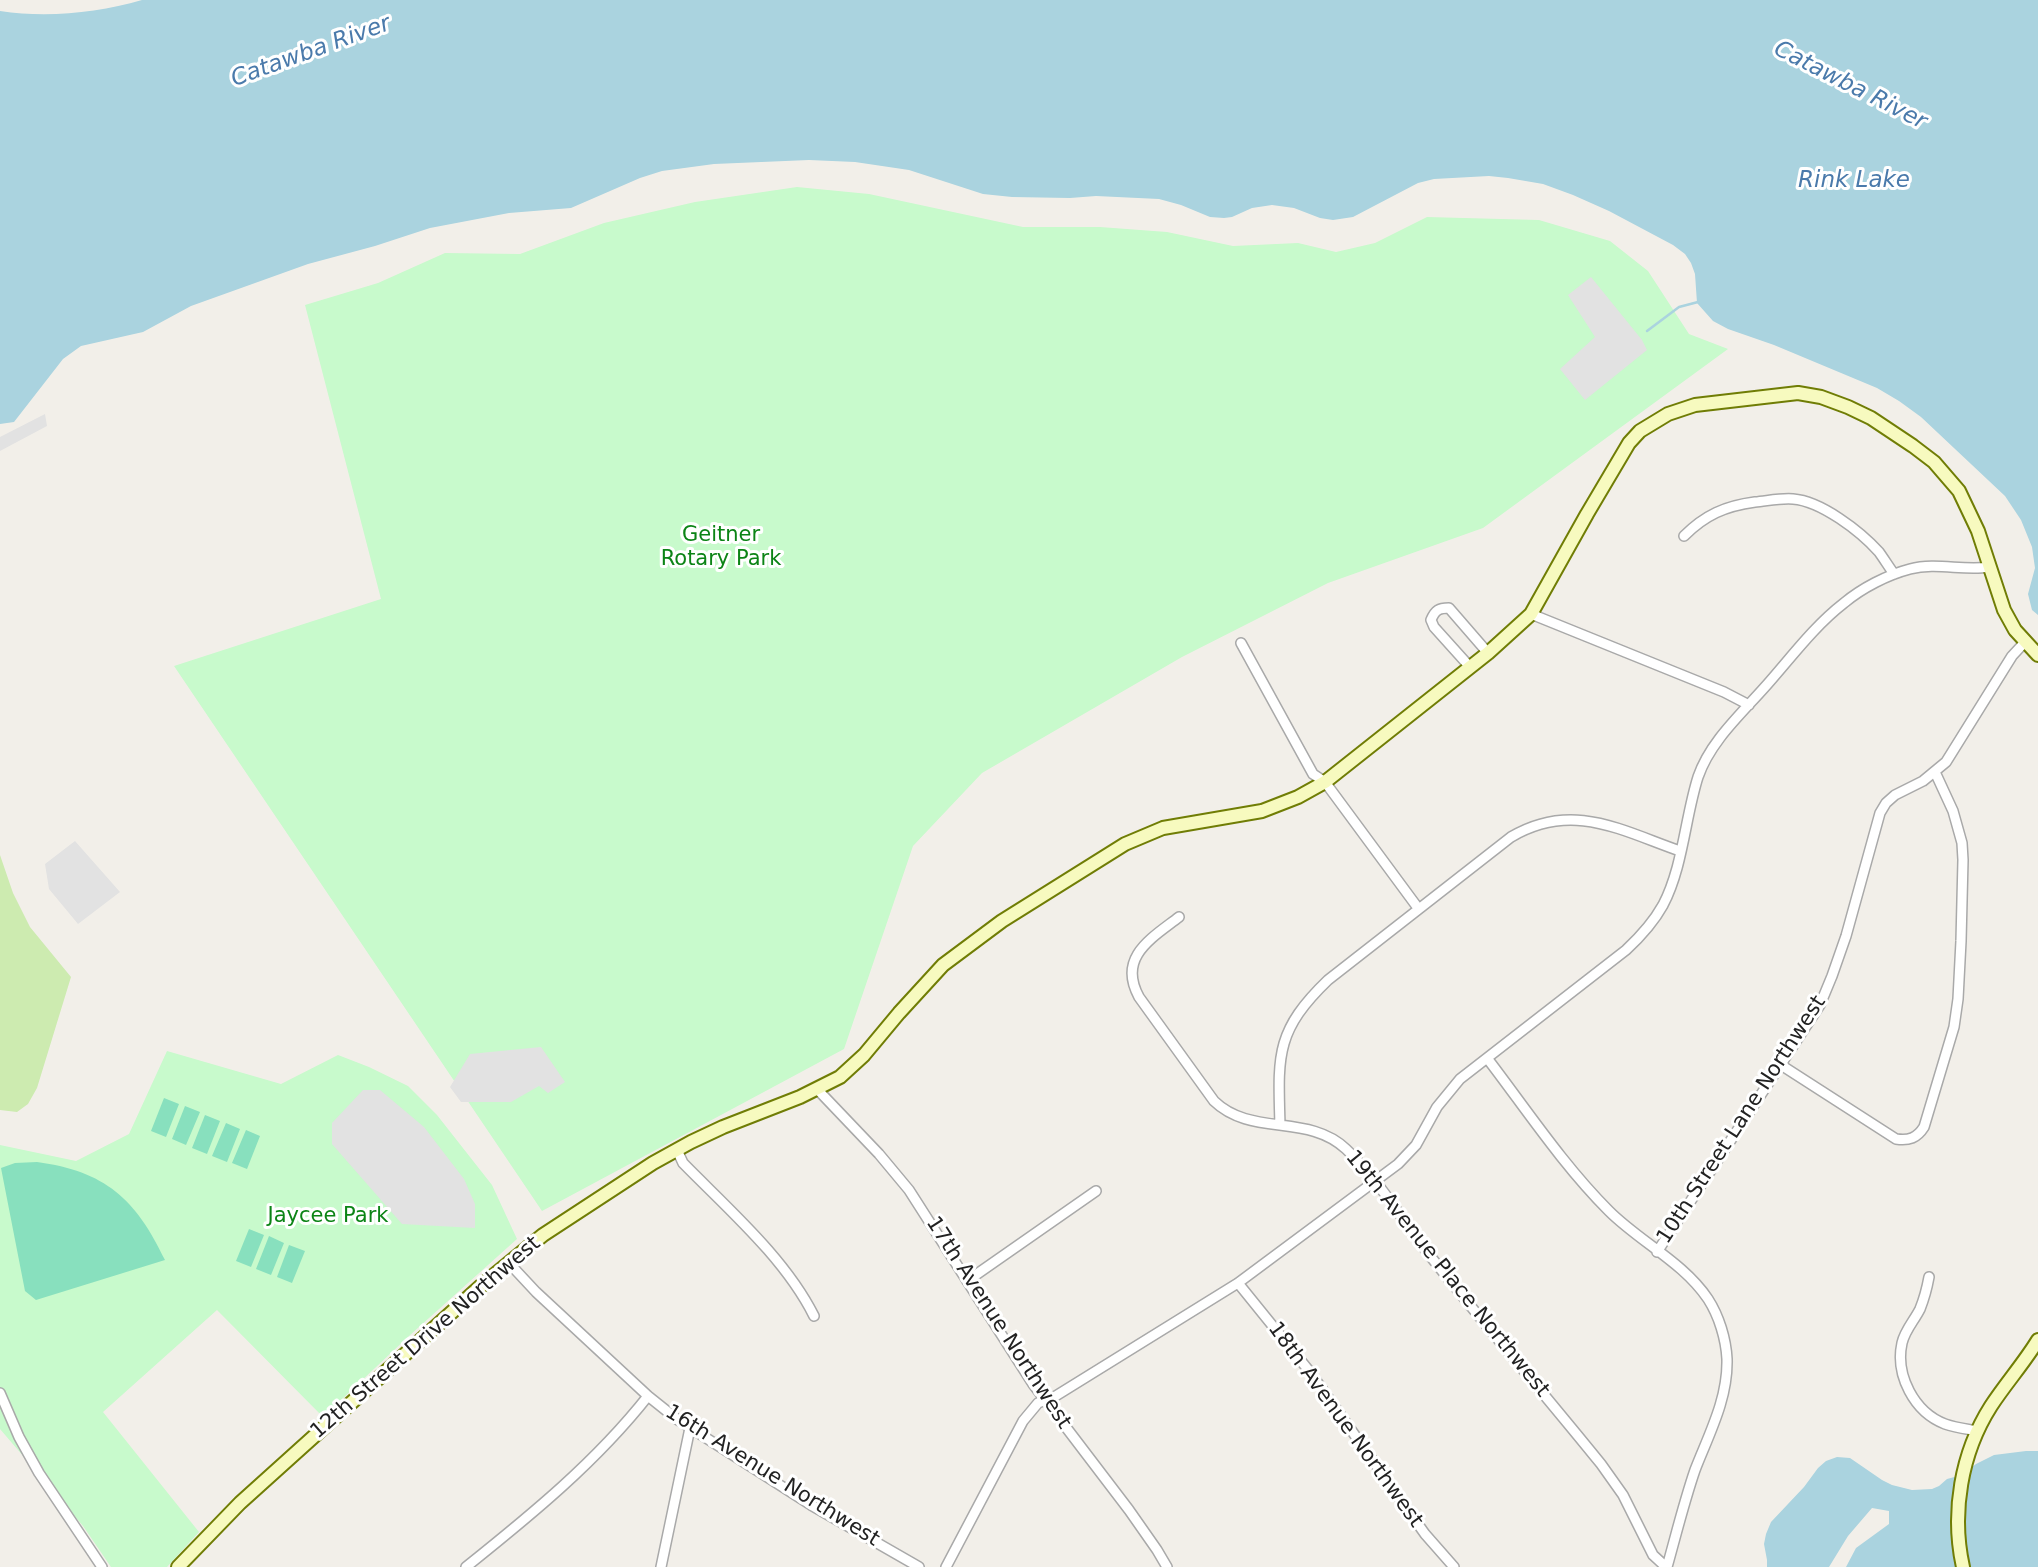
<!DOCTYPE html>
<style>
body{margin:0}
canvas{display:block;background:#f2efe9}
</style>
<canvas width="2038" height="1567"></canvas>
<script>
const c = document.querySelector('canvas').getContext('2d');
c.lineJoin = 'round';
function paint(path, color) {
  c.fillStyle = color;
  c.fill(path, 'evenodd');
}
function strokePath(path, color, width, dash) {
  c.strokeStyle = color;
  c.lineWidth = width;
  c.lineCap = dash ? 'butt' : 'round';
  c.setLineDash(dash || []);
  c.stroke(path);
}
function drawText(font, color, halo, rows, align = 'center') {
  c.font = font + ' "DejaVu Sans",sans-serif';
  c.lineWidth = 6;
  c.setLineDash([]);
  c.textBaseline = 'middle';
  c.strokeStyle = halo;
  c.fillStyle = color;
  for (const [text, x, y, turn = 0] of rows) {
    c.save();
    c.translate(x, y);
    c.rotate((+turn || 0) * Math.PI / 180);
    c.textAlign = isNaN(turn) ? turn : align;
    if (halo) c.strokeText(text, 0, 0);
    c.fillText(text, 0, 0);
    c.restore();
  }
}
paint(new Path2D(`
 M0,855L13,893L30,927L71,977L37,1088L28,1104L17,1112L0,1110Z`), '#cdebb0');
paint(new Path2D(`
 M797,187L869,194L1023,227H1100L1167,232L1233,246L1298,243L1336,252L1375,243L1427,217L1539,220L1610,241L1648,271L1689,334L1728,349L1483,528L1328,583L1182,657L982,773L913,846L844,1049L542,1211L174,666L381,599L305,305L378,283L445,253L520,254L604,223L695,202Z
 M167,1051L281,1084L338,1055L369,1067L408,1086L437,1115L492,1185L517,1239L409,1336L323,1417L217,1310L103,1412L199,1532L167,1567H111L83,1526L0,1429V1145L76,1161L129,1134Z`), '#c8facc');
paint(new Path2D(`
 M164,1098L179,1104L166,1137L151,1131Z
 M185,1106L200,1112L186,1145L172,1139Z
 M205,1115L220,1121L207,1154L192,1148Z
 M226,1123L240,1129L227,1162L212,1156Z
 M246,1130L260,1136L247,1169L232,1163Z
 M37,1162C105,1171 136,1199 165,1260L36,1300L25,1291L1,1168L15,1163Z
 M249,1229L264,1235L251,1267L236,1261Z
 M269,1236L284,1243L271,1275L256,1269Z
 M289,1245L305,1251L292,1283L277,1277Z`), '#88e0be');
paint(new Path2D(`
 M1591,277L1642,340L1647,350L1585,400L1560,369L1595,337L1568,295Z
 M45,414L47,426L0,451V437Z
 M75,841L120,892L78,924L49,889L45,864Z
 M541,1047L565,1082L548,1093L539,1086L511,1102H461L450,1087L470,1054Z
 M363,1090H380L424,1127L464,1179L475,1204V1228L402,1224L332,1144V1123Z`), '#e2e2e2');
paint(new Path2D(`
 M142,0H2038V615L2032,610L2028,594L2035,568L2032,547L2021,520L2005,496L1921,417L1899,401L1877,388L1774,345L1728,329L1713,321L1697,303L1695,274L1691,263L1685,254L1673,245L1609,211L1573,195L1543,184L1508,178L1489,176L1434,179L1418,183L1353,217L1333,220L1320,218L1294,208L1272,205L1252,208L1232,217L1224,218L1210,217L1181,205L1159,199L1096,196L1070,198L1012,197L983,194L909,170L855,162L809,160L714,164L662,171L640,178L571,208L509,213L430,228L375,246L308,264L191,306L143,332L81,346L63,359L14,422L0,424V11C47,18 97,13 142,0Z
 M2026,1451H2038V1567H1846L1856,1548L1889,1524V1511L1872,1508L1848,1536L1829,1567H1767V1560L1764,1544L1766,1534L1771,1522L1804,1487L1818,1468L1826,1461L1837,1457L1850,1458L1882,1480L1892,1485L1912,1490L1932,1489L1939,1486L1947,1479L1962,1475L1976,1464L1994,1455Z`), '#aad3df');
strokePath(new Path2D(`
 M1647,331L1679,307L1698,302`), '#aad3df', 2.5);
const street = new Path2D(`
 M1684,536C1705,515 1725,506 1755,502C1767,501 1780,498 1793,499C1821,501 1860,531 1879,552C1884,559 1889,567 1894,574
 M1531,614L1724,692L1749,705
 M1241,643L1313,774L1325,782L1418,908
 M1470,667L1434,627L1431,620C1435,610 1439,608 1449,608L1488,653
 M1179,917C1152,938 1117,957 1139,997L1214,1101C1251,1137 1308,1113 1346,1149C1381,1182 1405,1225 1435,1262C1489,1330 1546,1396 1601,1464L1623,1495L1653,1555L1666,1567
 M1487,1058C1526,1109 1563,1165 1609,1211C1640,1242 1683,1262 1708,1299C1719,1316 1726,1339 1727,1359C1728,1399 1709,1434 1695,1470C1684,1502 1676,1535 1667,1567
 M1781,1065L1896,1139C1909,1141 1917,1138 1924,1127L1954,1027L1958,999L1961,941L1963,860L1962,843L1953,811L1935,772
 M817,1089L879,1154L909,1190L1033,1384L1129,1510L1157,1550L1167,1567
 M1280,1125C1278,1056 1275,1031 1328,980L1511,837C1572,801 1620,830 1680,851
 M677,1150L683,1163C728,1209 785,1258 814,1316
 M1657,1252L1820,1005L1832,976L1846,936L1880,813L1886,803L1895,795L1923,781L1946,762L2012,656L2025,642
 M508,1262L536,1292L648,1396L678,1420L811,1505L919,1567
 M1929,1277C1927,1288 1924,1299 1920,1309C1914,1321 1905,1330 1902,1343C1895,1375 1914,1412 1945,1424C1956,1428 1967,1429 1978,1431
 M967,1281L1096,1191
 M1238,1283L1310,1372L1425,1534L1454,1567
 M0,1393L19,1437L39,1473L102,1567
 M466,1567C531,1515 596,1462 648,1396
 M661,1567L690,1428
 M946,1567L1023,1421L1038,1403L1054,1397L1238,1283L1398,1164L1416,1145L1437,1107L1460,1079L1626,950C1640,937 1653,923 1663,905C1683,867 1685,818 1698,777C1710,742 1740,715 1764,688C1790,659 1813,627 1844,603C1862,588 1887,575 1910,569C1936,562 1963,571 1989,567`);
const secondary = new Path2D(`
 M178,1567L240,1503L482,1285L543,1235L653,1163L691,1142L723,1127L800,1097L840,1077L864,1055L899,1013L943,965L1002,921L1125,844L1163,828L1262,811L1298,797L1325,782L1488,653L1531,614L1587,514L1629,443L1640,431L1668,414L1695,405L1798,393L1821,397L1848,407L1871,418L1913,446L1934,462L1959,491L1978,531L2004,610L2015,630L2038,655
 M1963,1567C1951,1513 1961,1453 1991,1406C2006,1383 2024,1363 2038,1340`);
strokePath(street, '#a9a9a9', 12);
strokePath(secondary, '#707d05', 16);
strokePath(street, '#fff', 9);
strokePath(secondary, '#f7fabf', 12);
drawText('21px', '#0c8416', '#fff', [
 ["Geitner",721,536],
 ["Rotary Park",721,560],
 ["Jaycee Park",328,1217]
]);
drawText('21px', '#222', '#fff', [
 ["10th Street Lane Northwest",1742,1120,-57],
 ["19th Avenue Place Northwest",1447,1274,51],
 ["17th Avenue Northwest",998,1323,57],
 ["12th Street Drive Northwest",426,1338,-41],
 ["18th Avenue Northwest",1345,1425,54],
 ["16th Avenue Northwest",772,1476,32]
]);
drawText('italic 23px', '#4a7aab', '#fff', [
 ["Catawba River",311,52,-20],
 ["Catawba River",1850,86,27],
 ["Rink Lake",1854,181]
]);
</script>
